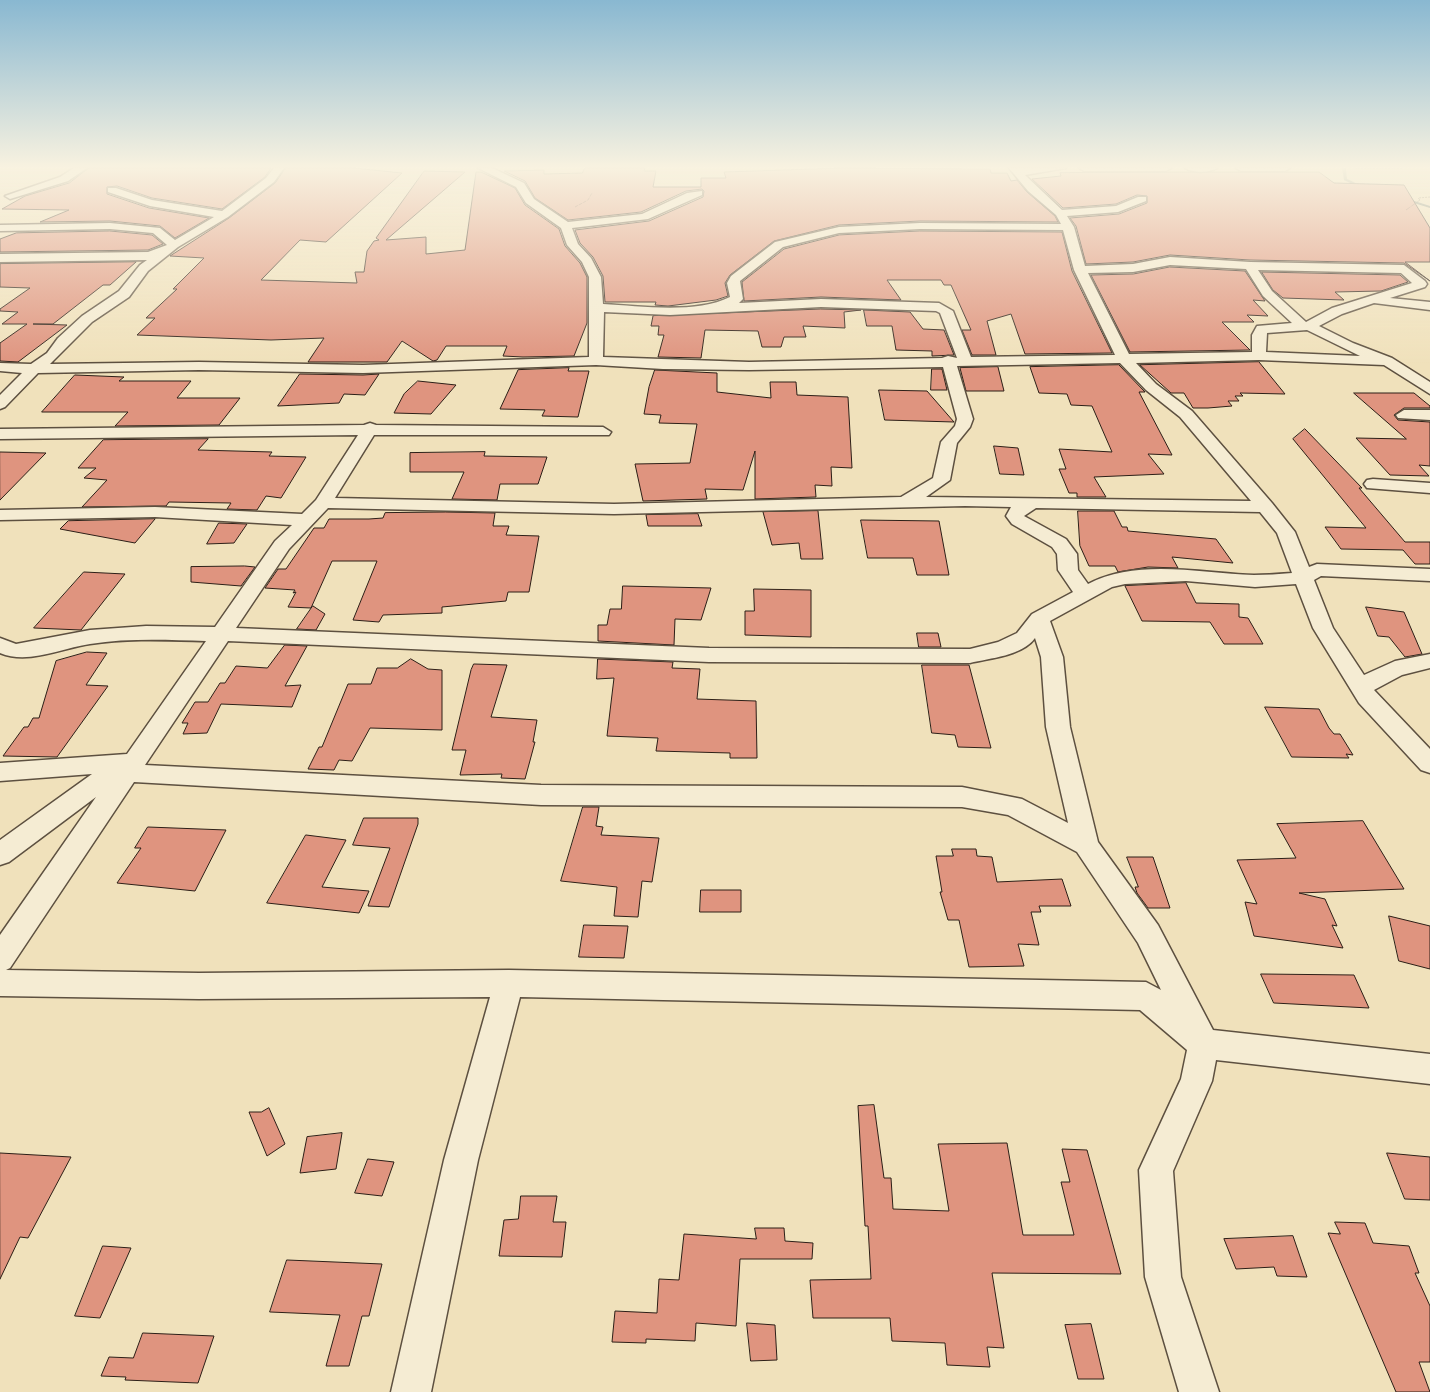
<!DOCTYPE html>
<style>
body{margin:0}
canvas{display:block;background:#f0e1bb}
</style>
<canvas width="1430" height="1392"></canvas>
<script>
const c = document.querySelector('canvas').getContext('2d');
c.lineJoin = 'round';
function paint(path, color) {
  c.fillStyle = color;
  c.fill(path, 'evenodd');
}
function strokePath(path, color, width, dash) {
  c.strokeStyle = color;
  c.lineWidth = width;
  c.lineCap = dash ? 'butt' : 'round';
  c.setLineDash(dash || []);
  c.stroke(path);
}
paint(new Path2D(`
 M1342,168H1346L1347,179L1364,187V189H1362L1344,180Z
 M1405,198L1430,206V208L1404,200Z`), '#6e7e72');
const building = new Path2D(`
 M89,168H271L265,177L222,209L152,198L117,186L107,187V194L149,208L209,218L175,238L160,226L110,221L40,222L69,210L2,209L25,196L69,183Z
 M286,168H354L402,173L326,242L300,240L261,280L357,283L355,272H364L367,251L374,241L379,240L376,238L424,171L465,172L386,240L426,237V254L465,250L476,172H481L515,188L525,205L559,229L565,246L580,263L587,277V323L574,356L523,357L503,356L507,346H446L437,360L433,361L402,341L387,362H308L324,338L271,340L137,335L155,318H146L177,289H173L204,258L170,256L229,218L275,183Z
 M585,168H645L644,171H656L653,187H701V178H726L724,172L841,168L990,169L991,173H1007L1011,181L1017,180L1027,192L1055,216L1058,222L920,221L839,225L774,241L730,275L725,283L728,296L716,300L668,306L655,305L656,302H605L603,276L593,257L580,243L575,230L649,221L703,197L704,191L702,189L686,191L641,212L568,220L535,198L525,181L504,171L544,170V174L582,173Z
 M1180,172H1319L1334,183L1404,185L1430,228V262H1405L1430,281L1404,263L1250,260L1170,255L1133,262L1086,264L1076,226L1070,218L1119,214L1147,203V196L1137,195L1116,204L1063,208L1032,179L1061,176L1060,173Z
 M110,231L152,235L163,244L148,250L0,252V239L16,233Z
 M920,231L1062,232L1072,271L1112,353L1025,354L1011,314L987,321L996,355H972L962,330H971L951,285H944L941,280H887L901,300L821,297L744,301L742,282L784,249L839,235Z
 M136,262L110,285H103L53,324H33L67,325L18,362L0,361V343L27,324H2L18,312L0,311V309L30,288L0,287V264Z
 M1170,267L1245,271L1265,301L1253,300L1268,316L1247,315L1254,322H1222L1250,350L1130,352L1091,275L1133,274Z
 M1262,272L1400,275L1408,282L1381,291L1335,292L1344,300L1283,298L1273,290Z
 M821,309L861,310L844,312L845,328L803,326L806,337H784L781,347H762L758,331L705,330L701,358L658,357L664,335H658L659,326H651L653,316Z
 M864,310L910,312L923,329L944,330L954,355L932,356V351L896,350L892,326H867Z
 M1259,362L1285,394L1240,393L1243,396H1235L1239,401H1228L1232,406L1208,408H1193L1184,393H1171L1140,365Z
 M1119,365L1145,392H1139L1172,455L1148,454L1164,474L1094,477L1106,497H1077V493H1069L1059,469H1066L1059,449L1112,452L1092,406L1071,405L1067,394L1039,393L1030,367Z
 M998,367L1004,391H966L960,368Z
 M569,368L568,371H589L578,417L542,416L545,410L500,409L518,370Z
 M932,369H942L947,390H931Z
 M655,370L717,373V392L771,398L770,382H796L797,395L848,397L852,468L831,467L832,486L815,485L816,497L755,499V451L743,490L705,489L707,499L643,501L635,464L690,463L697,424L659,423L661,415L644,414L649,387Z
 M300,374L363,375L379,374L365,395L344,394L339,403L278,406Z
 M75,375L124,377L119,381H191L177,398H240L219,425L115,426L128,412H42Z
 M418,381L456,385L431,414L394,413L404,394Z
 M879,390L927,391L954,422L885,420Z
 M1354,393H1414L1430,406V408H1404L1394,415L1398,420L1430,422V466L1419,465L1429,476L1390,475L1356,438L1406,439Z
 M1305,429L1362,488H1359L1405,542H1430V564H1415L1403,550L1341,549L1325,527L1366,528L1293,439Z
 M208,439L198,450L272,452L269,456L306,457L281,498L266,496L257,510L227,509L231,503L169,502L166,506L82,507L107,480L84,478L96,468H78L103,440Z
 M994,446L1018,448L1024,475L1000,474Z
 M0,452L46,453L0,500Z
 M485,452L484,456L547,457L538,484H500L497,500L452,499L464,472H410V453Z
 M818,511L823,559H801L799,543L772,545L763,512Z
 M1078,511H1114L1122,527H1127L1128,531L1216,539L1233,563L1172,557L1178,568L1148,567L1118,572L1115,566H1089L1080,546Z
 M446,512L495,513L493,526H509L506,535L539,536L529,592H508L506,601L442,607V613L383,615L379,622L353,620L377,561H332L311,608L288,607L296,592L293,593L295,590L265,588L278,569H286L314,528H324L329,519H369L383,518L385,513Z
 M698,514L702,526H648L646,515Z
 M155,519L135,543L60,529L68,521Z
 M861,520L939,521L949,575H917L913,558H868Z
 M219,523L247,524L234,543L207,544Z
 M245,566L255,567L241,586L191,582V567Z
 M84,572L125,574L81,630L34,628Z
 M1186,583L1196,603L1239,604V617L1248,618L1263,644H1224L1210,622L1142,621L1125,586Z
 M623,586L711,588L701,620L675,619L674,645L598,641V625H607L610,609H621Z
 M754,589L811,590V637L745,635V611H754Z
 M313,606L325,614L316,630L297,629Z
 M1366,607L1404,612L1422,654L1405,657L1389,637L1378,636Z
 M917,633H938L941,647H919Z
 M285,645L307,646L285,686L301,685L292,707L221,704L207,733L183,734L188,723H182L195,702H208L220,683H225L236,666L267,668Z
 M87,652L107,653L86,685L108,686L57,757L3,756L24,727H28L33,718H39L56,661Z
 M411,659L428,669L442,670V730L370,728L352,761L339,760L334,770L308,769L319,747H322L348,684H371L377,668H397Z
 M598,659L673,662L672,668L700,669L697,699L756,701L757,758H730V753L656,751L658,738L607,736L614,678L597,679Z
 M474,664L507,665L491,717L537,720L533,742H535L525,779L501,778L502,774L460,775L466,750H452L471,670Z
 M922,665H969L991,748L958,747L955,735L932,733Z
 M1265,707L1319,709L1329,728L1334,734H1340L1353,755L1346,754L1349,758L1292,757Z
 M583,807H599L596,826L603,827L601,835L659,838L652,882L642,881L638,917L614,916L617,887L561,881Z
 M364,818H418V824L389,907L368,906L390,848L353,845Z
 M1363,821L1404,889L1299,893L1325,899L1337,926L1332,925L1343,948L1254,936L1245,902L1257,904L1237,860L1296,858L1277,824Z
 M148,827L226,830L195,891L117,883L141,848H135Z
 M306,835L346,840L322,887L369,891L359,913L267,903Z
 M952,849H976L977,856L992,857L997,882L1062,879L1071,906H1039L1041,912H1031L1039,945L1018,944L1024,966L969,967L959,920H948L940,892H942L936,856H953Z
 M1127,857H1153L1170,908H1148L1137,893L1135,887H1138Z
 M701,890H741V912H700Z
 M1389,916L1430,926V969L1399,961Z
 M584,925L628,926L624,958L579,957Z
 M1261,974L1354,975L1369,1008L1274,1003Z
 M874,1105L884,1178H891L893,1209L949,1211L938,1144L1007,1143L1023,1235H1074L1061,1182H1070L1062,1149L1087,1150L1121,1274L992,1273L1004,1348L987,1347L990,1367L947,1365L945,1343L892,1341L890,1318H813L810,1280L871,1279L868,1226H865L858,1106Z
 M269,1108L285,1144L267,1156L249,1112H261Z
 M342,1133L336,1169L300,1173L307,1137Z
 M0,1153L71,1157L28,1238L20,1237L0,1279Z
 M1387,1153L1430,1157V1200L1405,1199Z
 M368,1159L394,1162L382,1196L355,1193Z
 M521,1196H557L553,1222H566L562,1257L499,1256L504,1220L518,1219Z
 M1335,1222L1365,1223L1373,1243L1409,1246L1419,1273H1415L1430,1306V1362H1419L1430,1392H1396L1328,1233L1340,1234Z
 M755,1228H784L785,1241L813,1243L812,1259H740L736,1326L696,1323L695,1341L646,1339V1343L612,1342L615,1311L657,1313L659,1279L679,1280L684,1234L756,1239Z
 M1293,1236L1307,1277L1277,1276L1274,1267L1236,1269L1224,1239Z
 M103,1246L131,1248L100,1318L75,1316Z
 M287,1260L382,1264L369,1316H362L349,1366H326L340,1315L270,1312Z
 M747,1323L775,1325L777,1360L751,1361Z
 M1091,1324L1104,1379H1078L1065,1325Z
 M143,1333L214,1336L198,1383L125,1380L126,1377L101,1376L109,1357L133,1358Z`);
paint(building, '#df947f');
strokePath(building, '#2c1f17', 1);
const street = new Path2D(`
 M74,168H87L68,181L10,199L5,196L60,177Z
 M274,168H284L274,182L228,217L178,247L148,271L129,297L92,322L50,364L199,362L363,365L589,357V277L582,262L567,245L561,228L526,203L516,187L478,168H492L524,183L534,199L568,222L642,214L687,193L702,191V195L648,219L572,228L578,244L591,258L601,277L603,304C641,306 696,314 730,297L727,283L731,276L775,242L839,227L920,223L1061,224L1056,215L1028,191L1009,168H1066L1025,175L1062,210L1116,206L1138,197H1146V201L1118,212L1067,216L1074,227L1085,266L1133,264L1170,257L1250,262L1404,265L1425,281L1427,284L1425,287L1390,298L1430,302V310L1374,303L1342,314L1319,326L1353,343L1392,358L1430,382V394L1384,365L1259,360L1136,363L1156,384L1192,411L1272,503L1295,532L1309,567L1317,564L1430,569V581L1321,576L1314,580L1333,628L1364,675L1395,661L1430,654V668L1402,675L1374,690L1430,749V773L1421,770L1359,703L1313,628L1296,584L1255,587L1186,581L1125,584L1112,587L1050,621L1063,657L1070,727L1098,842L1158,925L1213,1030L1430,1054V1084L1216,1060L1212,1081L1173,1171L1181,1277L1219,1392H1179L1145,1277L1139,1170L1181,1079L1187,1050L1140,1010L520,997L478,1160L431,1392H391L444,1160L490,997L199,999L0,996V935L96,797L9,862L0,865V840L92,774L0,781V763L127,754L206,641C167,640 128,638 90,644C62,648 28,665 0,653V638L16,644L90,630L146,626L215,627L275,541L292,525L155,517L0,520V510L155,507L302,514L316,500L358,435L0,439V429L364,425L370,423L376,425L603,427L611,432L609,435H374L335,498L614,504L901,497L933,478L941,442L955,426L957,419L943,367L749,370L663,369L596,365L363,373L199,370L38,373L5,407L0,409V395L22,373L0,371V363L31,364L47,353L58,338L82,316L119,291L140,265L147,260L0,262V254L148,252L167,245L153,233L110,229L0,231V225L110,223L160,228L175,240L214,217L150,206L108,192V188H116L152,200L222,211L266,178ZM920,229L1063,230L1074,270L1115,355L971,357L953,311L939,303L821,299L739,303L743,299L740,281L783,247L839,233ZM1170,265L1246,269L1263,296L1292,323L1257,326L1252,335V352L1129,354L1088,273L1133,272ZM1258,270L1401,273L1412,283L1332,308L1306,322L1272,291ZM821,307L936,311L940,313L957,358L948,356L942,358L749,362L603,357L604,312L670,315ZM1307,330L1360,356L1266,352L1267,333ZM1120,363L1146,390L1180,417L1251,501L926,497L950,480L957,443L970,427L973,419L957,366ZM965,506L1011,507L1006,516L1012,524L1052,547L1057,554L1058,570L1073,592L1032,614L1017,633L998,642L970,649L709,648L236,628L289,549L328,508L614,514ZM1036,508L1260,512L1277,533L1292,573C1279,574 1266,575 1254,575C1201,573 1136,558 1088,584L1078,570L1077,554L1066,539L1024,516ZM1035,638L1041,657L1046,727L1068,823L1022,799L962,787L541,785L145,765L228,641L709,662L970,663C990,658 1022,656 1035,638ZM134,782L541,805L962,807L1008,815L1077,852L1138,943L1161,990L1146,982L509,970L199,973L6,970L10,968Z
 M1079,168H1171L1166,171H1084Z
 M1185,168H1217C1209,173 1193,173 1185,168Z
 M1236,168H1290L1285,171H1241Z
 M1404,410H1430V420L1398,418L1396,415Z
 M1373,479L1430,483V493L1367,488L1364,484L1367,480Z`);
strokePath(street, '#5d5040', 3);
strokePath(new Path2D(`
 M1355,168H1403
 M575,207L588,200L592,193
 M1406,210L1420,200L1418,198L1430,197`), '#2c1f17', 1, [0.5, 1]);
paint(street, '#f5ecd3');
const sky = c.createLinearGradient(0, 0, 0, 363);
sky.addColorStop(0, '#89b8d1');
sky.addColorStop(0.46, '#f8f2e0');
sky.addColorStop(1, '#f8f2e000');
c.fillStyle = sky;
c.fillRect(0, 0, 1430, 363);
</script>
